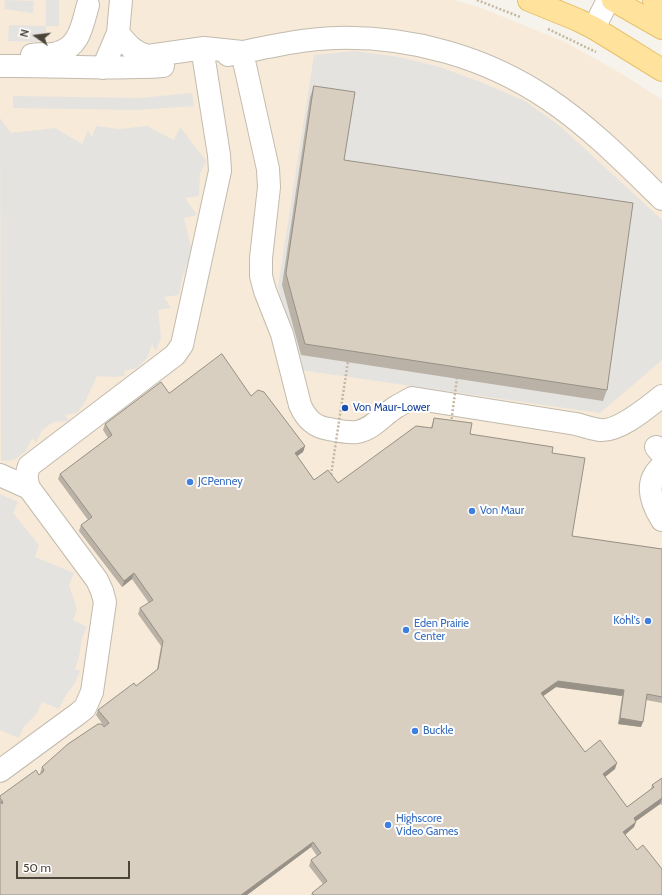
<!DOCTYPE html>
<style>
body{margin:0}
#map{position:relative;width:662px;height:895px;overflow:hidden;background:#f6f3ec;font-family:Cabin,sans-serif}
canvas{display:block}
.north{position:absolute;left:16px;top:16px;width:40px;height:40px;-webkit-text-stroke:3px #fff;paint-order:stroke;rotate:284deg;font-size:11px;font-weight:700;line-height:16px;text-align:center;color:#4b4439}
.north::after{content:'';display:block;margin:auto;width:14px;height:18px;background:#4b4439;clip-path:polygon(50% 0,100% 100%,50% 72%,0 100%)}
.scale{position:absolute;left:16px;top:861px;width:114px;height:18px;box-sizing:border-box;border:2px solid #4b4439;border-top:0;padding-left:5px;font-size:12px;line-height:14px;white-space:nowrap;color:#4b4439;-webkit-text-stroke:3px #fff;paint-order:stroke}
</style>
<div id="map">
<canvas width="662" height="895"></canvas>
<div class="north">N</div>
<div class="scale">50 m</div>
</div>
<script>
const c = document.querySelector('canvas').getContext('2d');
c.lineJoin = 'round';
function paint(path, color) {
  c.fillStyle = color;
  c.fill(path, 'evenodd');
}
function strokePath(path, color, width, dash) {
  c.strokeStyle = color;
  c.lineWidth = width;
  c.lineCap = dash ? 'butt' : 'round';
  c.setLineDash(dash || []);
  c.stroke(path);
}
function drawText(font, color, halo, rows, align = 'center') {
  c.font = font + ' Cabin,sans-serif';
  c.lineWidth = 4;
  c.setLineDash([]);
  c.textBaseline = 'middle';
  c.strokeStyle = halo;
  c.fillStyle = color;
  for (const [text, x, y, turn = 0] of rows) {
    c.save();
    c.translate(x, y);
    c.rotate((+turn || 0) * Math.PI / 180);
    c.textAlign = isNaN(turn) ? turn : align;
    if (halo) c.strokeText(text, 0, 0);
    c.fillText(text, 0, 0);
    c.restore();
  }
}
paint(new Path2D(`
 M0,0H454L481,8L565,42L622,74L662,100V895H0Z`), '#f7ead8');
paint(new Path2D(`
 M5,0L34,1L33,13L4,9Z
 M46,0H59V26H46V42L8,41L9,25L46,26Z
 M355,51L399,57L440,67L483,83L525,101L560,126L662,220V360L600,413L300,370L278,287L314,55Z
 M192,93L194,106L138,110L13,108V96L138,98Z
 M0,118L11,133L55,128L82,144L88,131L92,137L96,126L119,129L147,126L174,140L180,127L206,161L200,174L199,196L185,198L197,215L184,218L192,251L182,278L179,295L164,297L171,308L158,310L161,338L156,351L152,344L147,358L137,368L124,371L125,376L114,377L97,376L85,402L77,413L65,415L69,421L54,422L42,430L36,443L32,438L26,451L14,460L1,461Z
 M0,494L18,502L13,513L39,545L35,557L74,573L69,585L77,609L73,620L87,627L82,638L79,657L75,669L80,671L75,683L64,698L59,709L42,702L37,713L23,728L19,738L0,730Z`), '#e5e3e0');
const minor = new Path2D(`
 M594,28L608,0
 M118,33C127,44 134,53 148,56L204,48L242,52L268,169L269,187L261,258V276L265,291L282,334L300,405C306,419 314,427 329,429C338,431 348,433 357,432C373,429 383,415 396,407C401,404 407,401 412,398L576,424C584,426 592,429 600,430C619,432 648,407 662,396
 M32,55C40,53 49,56 57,53C80,47 82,25 88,5
 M228,55C264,48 299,39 336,38C411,36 486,57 548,99C590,127 626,164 662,199
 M0,66C54,65 108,70 163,66
 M103,68L118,33L121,0
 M656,447L662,454
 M662,466C644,482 650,501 662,520
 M0,475L29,488
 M0,771L79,713L85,708L92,692L105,602L102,591L97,580L29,488C26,479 26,475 29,466L175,355L182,345L220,171L219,155L204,60`);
const major = new Path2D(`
 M529,0L578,20L594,28L662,70
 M613,0L662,28
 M654,0L662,11`);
strokePath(minor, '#c2bbae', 24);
strokePath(major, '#e6c16a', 24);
strokePath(new Path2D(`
 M477,0L520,17
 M548,29L596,52`), '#c4b79f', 2.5, [2, 2]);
strokePath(minor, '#fff', 22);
strokePath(major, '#ffe39c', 22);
strokePath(new Path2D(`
 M451,423L457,378
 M331,475L348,361`), '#c4b79f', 2.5, [2, 2]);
paint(new Path2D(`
 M314,86L344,160L607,390L603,401L301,355L282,285L310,97Z
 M169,393L251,396L305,446L303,452L297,456L314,480L338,483L431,428L434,418L470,434L552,453L572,536L662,549V703L646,700L641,727L618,724L622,696L556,687L543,696L585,752L615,769L605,777L627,807L651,789L652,785L662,778V805L660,804L636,821L634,827L625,835L662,895H311L312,893L323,884L309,866L311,860L317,856L311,847L247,895H0V796L39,775L41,774L40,773L42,767L104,726L96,715L98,710L136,686L157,670L161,646L138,614L140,608L149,603L132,579L122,587L79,531L81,525L88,520L58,479L60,474L108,438L103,430L105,424Z`), '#bab2a6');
paint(new Path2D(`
 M305,446L303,452L293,459L295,453Z
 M134,573L132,579L122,587L124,581Z
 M558,681L624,690L622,696L556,687L539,699L541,693Z
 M620,718L643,722L641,727L618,724Z
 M617,763L615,769L601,780L603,774Z
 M662,798L660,804L632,824L634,818Z
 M636,822L634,827L621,838L623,832Z
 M313,842L311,847L247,895H241Z`), '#979187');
const building = new Path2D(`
 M314,86L355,92L344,160L633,203L607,390L305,344L286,274Z
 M222,354L251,396L258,390L264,392L305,446L295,453L314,480L328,470L338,483L416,426L432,428L434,418L472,423L470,434L553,447L552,453L585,458L572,536L662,549V697L647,694L643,722L620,718L624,690L558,681L541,693L585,752L600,740L617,763L603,774L627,807L654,787L652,785L662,778V798L634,818L636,822L623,832L637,850L643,845L662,869V895H314L312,893L327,881L311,860L321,853L313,842L241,895H0V801L2,804L3,802L0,798V796L36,770L39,775L43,772L44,770L42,767L68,744L98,724H102L104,727L109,723L98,710L134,683L136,686L158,669L163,641L140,608L153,600L134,573L124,581L81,525L92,517L60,474L112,435L105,424L161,382L169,393Z`);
paint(building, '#d8cfc1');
strokePath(building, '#979187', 1);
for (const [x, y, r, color] of [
 [345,408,4,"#1a4fb4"],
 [190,482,4,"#3f7fe0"],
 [472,511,4,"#3f7fe0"],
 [648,621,4,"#3f7fe0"],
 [406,630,4,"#3f7fe0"],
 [415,731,4,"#3f7fe0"],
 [388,825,4,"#3f7fe0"]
]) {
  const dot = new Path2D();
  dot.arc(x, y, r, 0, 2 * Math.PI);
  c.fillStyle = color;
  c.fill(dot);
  strokePath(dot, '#fff', 1.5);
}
drawText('11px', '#164399', '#fff', [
 ["Von Maur-Lower",353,408]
], 'left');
drawText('11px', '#366cbe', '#fff', [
 ["JCPenney",198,482],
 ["Von Maur",480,511],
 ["Kohl's",640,621,"right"],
 ["Eden Prairie",414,624],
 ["Center",414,637],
 ["Buckle",423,731],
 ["Highscore",396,819],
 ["Video Games",396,832]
], 'left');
</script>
